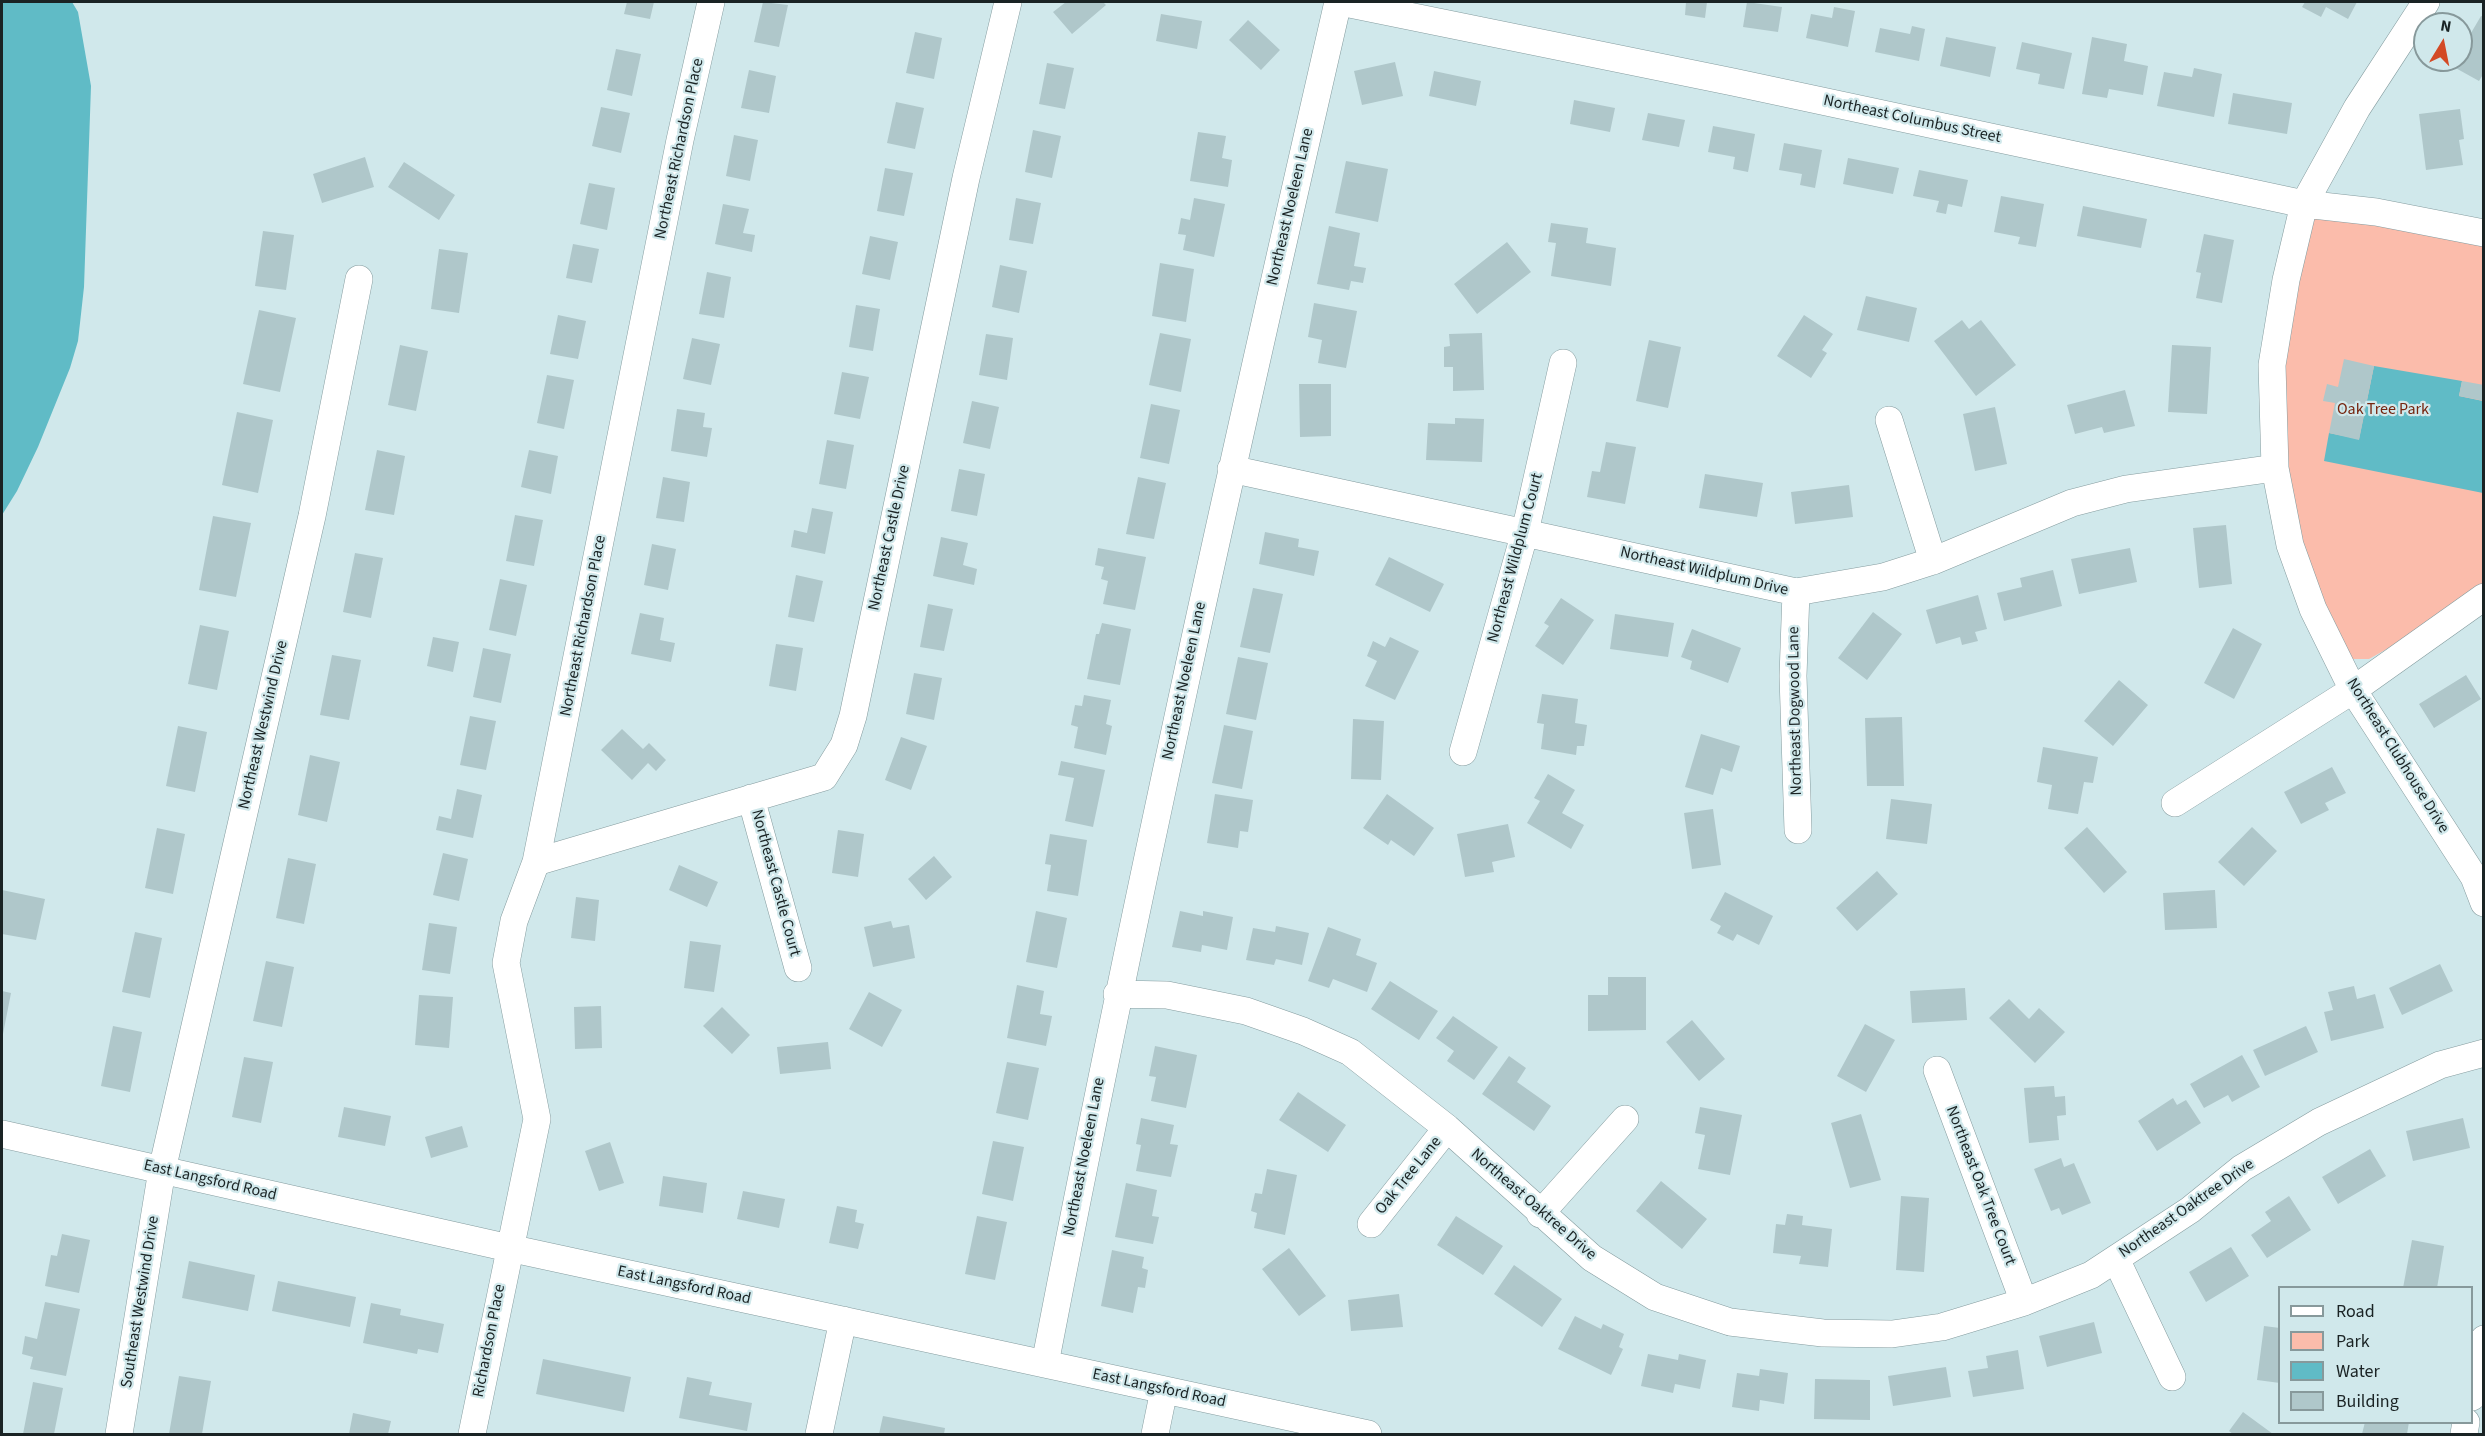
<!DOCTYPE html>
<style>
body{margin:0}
#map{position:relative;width:2485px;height:1436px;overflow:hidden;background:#d0e8eb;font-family:"Source Sans 3",sans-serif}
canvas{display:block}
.frame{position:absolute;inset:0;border:3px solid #1a2324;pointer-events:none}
.legend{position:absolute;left:2278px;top:1286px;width:195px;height:138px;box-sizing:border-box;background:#d0e8eb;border:2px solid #87999b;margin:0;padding:8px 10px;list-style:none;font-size:18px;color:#1a2324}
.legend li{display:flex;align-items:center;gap:12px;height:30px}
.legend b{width:30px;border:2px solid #87999b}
.north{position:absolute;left:2413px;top:12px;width:60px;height:60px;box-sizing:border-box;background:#d0e8eb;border:2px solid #87999b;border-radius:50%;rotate:10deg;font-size:16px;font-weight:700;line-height:24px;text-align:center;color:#1a2324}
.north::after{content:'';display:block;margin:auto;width:21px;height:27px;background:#d34a25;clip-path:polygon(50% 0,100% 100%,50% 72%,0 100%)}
</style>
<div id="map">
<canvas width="2485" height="1436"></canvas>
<div class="frame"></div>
<ul class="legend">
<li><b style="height:8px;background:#fff"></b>Road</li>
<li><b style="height:16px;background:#fbbcab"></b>Park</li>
<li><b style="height:16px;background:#60bbc6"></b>Water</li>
<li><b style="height:16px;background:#afc7ca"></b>Building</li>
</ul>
<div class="north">N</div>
</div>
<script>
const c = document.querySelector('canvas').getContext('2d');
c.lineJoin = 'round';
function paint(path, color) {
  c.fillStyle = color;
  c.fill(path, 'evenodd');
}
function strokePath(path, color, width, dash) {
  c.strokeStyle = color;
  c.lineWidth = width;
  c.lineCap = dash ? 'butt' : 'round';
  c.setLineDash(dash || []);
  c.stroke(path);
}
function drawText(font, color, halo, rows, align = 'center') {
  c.font = font + ' "Source Sans 3",sans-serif';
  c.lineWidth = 4.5;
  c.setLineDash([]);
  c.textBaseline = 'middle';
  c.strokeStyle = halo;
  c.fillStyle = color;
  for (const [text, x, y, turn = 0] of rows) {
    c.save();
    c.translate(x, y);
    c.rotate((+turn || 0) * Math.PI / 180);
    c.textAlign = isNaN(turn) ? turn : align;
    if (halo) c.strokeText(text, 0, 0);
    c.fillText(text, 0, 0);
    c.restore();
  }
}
paint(new Path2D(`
 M2317,216L2483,241V587L2419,631L2369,659H2353L2347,656L2305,571L2286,486L2280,404L2304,235Z`), '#fbbcab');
paint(new Path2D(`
 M2,2H72L78,12L91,86L84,287L78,341L70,368L38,447L17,491L2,515Z
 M2374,366L2462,381L2459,396L2483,401V493L2324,461L2329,433L2359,439Z`), '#60bbc6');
paint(new Path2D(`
 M627,2H654L650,19L624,14Z
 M763,2L788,5L779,47L754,42Z
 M1066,2H1103L1106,5L1072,34L1053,12Z
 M1686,2H1707L1705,18L1685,15Z
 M1747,2L1782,7L1778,32L1743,27Z
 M2305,2H2357L2348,19L2326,7L2321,17L2302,7Z
 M1834,7L1855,11L1848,47L1806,38L1811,14L1832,18Z
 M1161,14L1202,21L1197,49L1156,41Z
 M2481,16L2484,17V73L2479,81L2452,66L2455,60H2461V50Z
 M1248,20L1280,50L1261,70L1229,40Z
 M1912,26L1925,29L1919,61L1875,52L1880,28L1910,34Z
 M915,32L942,38L934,79L906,73Z
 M1946,37L1996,47L1990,77L1940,66Z
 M2092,37L2127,44L2124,61L2148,66L2143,95L2109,89L2107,98L2082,94Z
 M2022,42L2072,53L2064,89L2038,84L2040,74L2016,69Z
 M616,49L641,54L632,96L607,90Z
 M1395,62L1403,96L1362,105L1354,71Z
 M1047,63L1074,68L1065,109L1039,104Z
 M2194,68L2222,74L2214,117L2157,106L2164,72L2192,77Z
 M749,70L776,76L769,113L741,108Z
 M1434,71L1481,81L1476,106L1429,96Z
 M2233,93L2292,103L2287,134L2228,124Z
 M1574,100L1615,108L1610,132L1570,124Z
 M896,102L924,108L915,149L887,143Z
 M601,107L630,113L621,153L592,146Z
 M2460,109L2464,139L2459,140L2463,165L2426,170L2419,114Z
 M1648,113L1685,120L1679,147L1642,140Z
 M1713,126L1755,134L1748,172L1733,169L1735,157L1708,152Z
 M1033,130L1061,136L1052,178L1025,172Z
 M1198,132L1226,136L1222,158L1232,160L1228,187L1190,181Z
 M734,135L758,140L750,181L726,176Z
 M1784,143L1822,150L1815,188L1800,185L1802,174L1779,170Z
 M365,157L374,187L322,203L313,174Z
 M1848,158L1899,168L1893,194L1843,184Z
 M1346,161L1388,169L1378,222L1335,213Z
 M404,162L455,195L439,220L388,187Z
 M885,168L913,173L904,216L877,211Z
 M1919,170L1968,180L1962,207L1948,204L1946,214L1936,212L1939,201L1913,196Z
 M589,183L615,188L607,230L580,224Z
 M2001,196L2044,204L2036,247L2018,244L2020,237L1994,232Z
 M1016,198L1041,203L1033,244L1009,240Z
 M1194,198L1225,204L1214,257L1183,250L1186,235L1178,234L1181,218L1190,220Z
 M723,204L749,209L743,233L755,235L752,252L715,244Z
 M2083,206L2147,219L2141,248L2077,236Z
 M1551,223L1588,228L1586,243L1616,248L1611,286L1551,276L1556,243L1548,242Z
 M1329,226L1360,233L1354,266L1366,268L1363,283L1351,281L1349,290L1317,284Z
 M263,231L294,235L286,290L255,286Z
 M2204,234L2234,240L2222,303L2196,298L2201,273L2196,272Z
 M870,236L898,242L890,280L862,274Z
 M1507,242L1531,272L1477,314L1454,284Z
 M573,244L599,249L592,283L566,278Z
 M439,249L468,253L459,313L431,309Z
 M1160,263L1194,269L1186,322L1152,316Z
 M1000,265L1027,271L1019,313L992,307Z
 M707,272L731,277L724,318L699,314Z
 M1866,296L1917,308L1909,342L1857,330Z
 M1314,303L1357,311L1346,368L1318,363L1322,340L1308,337Z
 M856,305L880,309L873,351L849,347Z
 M259,310L296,318L280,392L243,384Z
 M558,315L586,321L578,359L550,354Z
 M1804,315L1833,334L1822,350L1827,353L1811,378L1777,356Z
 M1962,320L1969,329L1981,320L2016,365L1976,396L1934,341Z
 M1160,333L1191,339L1181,392L1149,385Z
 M1482,333L1484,390L1453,391V367H1444V347L1450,346L1449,334Z
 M986,334L1013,338L1007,380L979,375Z
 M692,338L720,344L711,385L683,379Z
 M1649,340L1681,347L1668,408L1636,401Z
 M400,345L428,351L416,411L388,405Z
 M2172,345L2211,347L2207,414L2168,412Z
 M2344,359L2374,366L2359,440L2329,433L2335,403L2323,401L2327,384L2338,387Z
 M842,372L869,377L860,419L834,414Z
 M547,375L574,380L564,429L537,423Z
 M2462,381L2484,385V401L2459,396Z
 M1299,384H1331V436L1300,437Z
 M2125,390L2135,426L2104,433L2102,427L2075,434L2067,405Z
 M972,401L999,407L990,449L963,443Z
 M1151,404L1180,410L1169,464L1140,458Z
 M1995,407L2007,464L1975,471L1963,414Z
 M677,409L705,413L703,427L712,428L707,457L671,451Z
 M237,412L273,420L258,493L222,485Z
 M1455,418L1484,419L1482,462L1426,460L1428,423L1455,424Z
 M827,440L854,445L846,489L819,484Z
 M1606,442L1636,447L1625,504L1587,497L1592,471L1600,472Z
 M377,450L405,456L394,515L365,510Z
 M529,450L558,456L551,494L521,487Z
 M959,469L985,474L977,516L951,511Z
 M1705,474L1763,483L1757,517L1699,508Z
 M663,477L690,482L684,522L656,518Z
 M1138,477L1166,483L1154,539L1126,534Z
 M1849,485L1853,517L1795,524L1791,492Z
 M812,508L833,512L825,554L791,547L794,530L807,533Z
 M515,515L543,520L534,566L506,561Z
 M213,516L251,523L236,597L199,590Z
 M2226,525L2232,584L2199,588L2193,528Z
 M1265,532L1299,539L1298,547L1319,551L1314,576L1259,564Z
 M941,537L968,543L963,565L977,569L974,585L933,576Z
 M652,544L676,549L668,590L644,585Z
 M1098,548L1146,557L1135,610L1103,604L1108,581L1101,579L1104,567L1095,565Z
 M2130,548L2137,582L2079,594L2071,559Z
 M355,553L383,558L371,618L343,612Z
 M1389,557L1444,584L1430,612L1375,585Z
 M2053,570L2062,606L2004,621L1997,593L2022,587L2020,578Z
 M796,575L823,581L814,622L788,617Z
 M500,579L527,585L516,636L489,630Z
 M1253,588L1283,594L1270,653L1240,647Z
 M1978,595L1987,629L1975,632L1978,641L1962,645L1960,637L1936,644L1926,610Z
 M1561,598L1594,620L1563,665L1535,646L1549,626L1544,623Z
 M928,604L953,609L944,651L920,647Z
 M1873,612L1902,634L1867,680L1838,658Z
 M640,613L664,618L660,640L675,643L671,662L631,654Z
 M1615,614L1674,623L1668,657L1610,649Z
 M1102,623L1131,629L1120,685L1087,679L1096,634H1099Z
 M200,625L229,631L217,690L188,684Z
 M2233,628L2262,644L2234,699L2204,683Z
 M1692,629L1741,648L1728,683L1690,669L1692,661L1681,657Z
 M433,637L459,642L453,672L427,666Z
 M1390,637L1419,651L1395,700L1365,686L1377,661L1367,656L1373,641L1385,647Z
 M776,644L803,648L796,691L769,686Z
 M483,648L511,654L501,703L473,697Z
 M332,655L361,660L349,720L320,715Z
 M1238,657L1268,663L1256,720L1226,714Z
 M914,673L942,678L934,720L906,714Z
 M2466,675L2481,699L2434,728L2419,704Z
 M2119,680L2148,705L2113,746L2084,721Z
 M1542,694L1578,699L1575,723L1587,725L1584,746H1577L1576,755L1541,749L1544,724L1537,723Z
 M1084,695L1111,700L1106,724L1112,726L1106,755L1074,748L1078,727L1071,725L1075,705L1082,706Z
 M470,716L496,721L486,770L460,765Z
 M1902,717L1904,786H1867L1865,718Z
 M1353,719L1384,721L1381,780L1351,779Z
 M1224,725L1253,731L1242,789L1212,783Z
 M178,726L207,732L195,792L166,786Z
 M622,729L643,749L649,743L666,760L656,771L648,763L632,780L601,750Z
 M1701,734L1740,746L1732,772L1721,768L1713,795L1685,787Z
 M901,737L927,746L911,790L885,780Z
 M2043,747L2098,757L2093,783L2084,782L2078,814L2048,809L2052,785L2037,782Z
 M310,755L340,762L327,822L298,815Z
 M1061,761L1105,770L1093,827L1065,821L1074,778L1058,775Z
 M2332,767L2346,793L2325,803L2329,810L2301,824L2284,792Z
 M1548,774L1575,790L1562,813L1584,825L1571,849L1527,823L1540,801L1534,798Z
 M457,789L482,795L473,838L436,830L439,816L451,819Z
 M1215,794L1253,800L1248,832L1240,831L1238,848L1207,843Z
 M1387,794L1434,828L1414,856L1391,840L1388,845L1363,828Z
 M1891,799L1932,804L1927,844L1886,839Z
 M1713,809L1721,865L1692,869L1684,813Z
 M1508,824L1515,857L1492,862L1494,872L1465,877L1457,834Z
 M2087,827L2127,872L2104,893L2064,848Z
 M2252,827L2277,851L2244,886L2218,862Z
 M157,828L185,834L173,894L145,888Z
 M838,830L864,834L858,877L832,873Z
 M1050,834L1087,840L1078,896L1047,891L1051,865L1045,864Z
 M443,853L468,859L459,901L433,895Z
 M934,856L952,877L926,900L908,879Z
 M288,858L316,864L304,924L276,918Z
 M679,865L718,882L707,907L669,890Z
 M1877,871L1898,894L1857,931L1836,908Z
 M2,890L45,899L36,940L2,934Z
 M2215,890L2217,928L2165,930L2163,893Z
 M1725,892L1773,916L1759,945L1737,934L1733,941L1717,933L1721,926L1710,920Z
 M576,897L599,900L595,941L571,938Z
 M1036,911L1067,918L1057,968L1026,962Z
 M1180,911L1203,916V911L1233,917L1227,950L1202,945L1201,952L1172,947Z
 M891,921L893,928L909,925L915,958L873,967L864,927Z
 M429,923L457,927L450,974L422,970Z
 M1276,926L1309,933L1302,965L1276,959L1274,965L1246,960L1253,928L1275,932Z
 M1328,927L1361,939L1356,955L1377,963L1367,992L1333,979L1329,988L1308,981Z
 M135,932L162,938L150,998L122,992Z
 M690,941L721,945L714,992L684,988Z
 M266,961L294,967L282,1027L253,1021Z
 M2440,964L2453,991L2402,1015L2389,988Z
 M1608,977H1646V1030L1588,1031V995H1608Z
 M1390,981L1438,1011L1419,1040L1371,1009Z
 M1017,985L1044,991L1040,1014L1052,1016L1046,1046L1007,1038Z
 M2354,986L2357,999L2375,994L2384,1028L2331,1041L2324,1012L2333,1010L2328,992Z
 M1965,988L1967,1020L1912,1023L1910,991Z
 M2,991L11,993L3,1034H2Z
 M869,992L902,1010L882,1047L849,1029Z
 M419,995L453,997L449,1048L415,1045Z
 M2009,999L2029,1019L2039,1008L2065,1032L2035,1063L1989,1018Z
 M601,1006L602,1048L575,1049L574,1007Z
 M722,1007L750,1035L732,1054L703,1026Z
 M1453,1016L1498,1047L1474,1080L1447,1061L1454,1051L1436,1038Z
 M1692,1020L1725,1059L1699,1081L1666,1042Z
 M1865,1024L1895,1040L1866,1092L1837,1076Z
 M113,1026L142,1032L130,1092L101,1086Z
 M2306,1026L2318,1052L2265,1076L2253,1050Z
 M828,1042L831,1069L780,1074L777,1047Z
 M1155,1046L1197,1055L1186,1108L1151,1101L1156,1077L1149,1076Z
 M2242,1055L2260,1087L2232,1102L2228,1095L2204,1108L2190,1084Z
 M1509,1056L1526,1068L1517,1082L1551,1106L1534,1131L1482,1094Z
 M244,1057L273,1062L261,1123L232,1117Z
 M1007,1062L1039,1068L1028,1120L996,1113Z
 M2054,1086L2055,1097L2065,1096L2066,1115L2057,1116L2059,1140L2029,1143L2024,1088Z
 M1298,1092L1346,1125L1328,1152L1279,1120Z
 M2173,1098L2177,1105L2186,1100L2201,1123L2157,1151L2138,1121Z
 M344,1107L391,1116L385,1146L338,1137Z
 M1700,1107L1742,1115L1730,1175L1698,1169L1705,1135L1695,1133Z
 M1861,1114L1881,1180L1850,1188L1831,1123Z
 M1141,1118L1174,1125L1170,1144L1178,1145L1171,1177L1136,1171L1141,1145L1136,1144Z
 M2463,1118L2470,1148L2413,1161L2406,1131Z
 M462,1126L468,1147L431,1158L425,1137Z
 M993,1141L1024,1147L1013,1201L982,1194Z
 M610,1142L624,1183L599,1191L585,1151Z
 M2370,1149L2386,1176L2338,1204L2322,1177Z
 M2061,1158L2064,1167L2074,1163L2091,1203L2062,1215L2059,1208L2051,1211L2034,1169Z
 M1267,1169L1297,1175L1285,1235L1254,1228L1257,1213L1251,1211L1255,1193L1262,1194Z
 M663,1176L707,1183L703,1213L659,1206Z
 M1661,1181L1707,1219L1682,1249L1636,1211Z
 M1126,1183L1157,1190L1152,1216L1159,1217L1153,1244L1115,1237Z
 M743,1191L785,1199L779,1228L737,1219Z
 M1901,1196L1929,1198L1924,1272L1896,1270Z
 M2289,1196L2311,1230L2267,1258L2251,1235L2271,1221L2265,1212Z
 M837,1206L857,1210L855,1222L864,1224L858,1249L829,1243Z
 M1787,1214L1803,1216L1802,1225L1832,1229L1828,1267L1799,1264L1801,1256L1773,1253L1776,1224L1785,1225Z
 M977,1216L1007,1222L995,1280L965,1274Z
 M1456,1216L1503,1246L1483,1275L1437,1245Z
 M62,1234L90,1240L79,1293L45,1286L51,1255L57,1256Z
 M2412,1240L2444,1246L2437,1288H2403Z
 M2231,1247L2249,1276L2206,1302L2189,1272Z
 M1289,1248L1326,1296L1299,1316L1262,1269Z
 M1112,1250L1144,1257L1142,1268L1148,1270L1145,1288L1138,1287L1133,1313L1101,1306Z
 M189,1261L255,1275L248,1311L182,1298Z
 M1514,1265L1562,1299L1542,1327L1494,1294Z
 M278,1281L356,1297L350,1327L272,1311Z
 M1399,1294L1403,1327L1351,1331L1348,1300Z
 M45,1302L80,1309L66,1376L30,1369L33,1357L22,1354L25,1336L37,1339Z
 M371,1303L401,1309L400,1315L444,1324L438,1353L418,1349L417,1354L363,1343Z
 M1575,1316L1601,1329L1603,1324L1624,1334L1619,1347L1623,1349L1611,1375L1558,1349Z
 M2094,1322L2102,1353L2047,1367L2039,1336Z
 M2264,1326L2280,1328V1383L2257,1380Z
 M2018,1350L2024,1389L1973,1397L1968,1371L1988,1368L1986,1356Z
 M1648,1354L1678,1360L1679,1354L1706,1360L1700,1389L1675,1384L1673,1393L1641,1386Z
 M543,1359L631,1377L624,1412L536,1394Z
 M1946,1367L1951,1397L1893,1406L1888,1376Z
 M1760,1369L1788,1373L1784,1404L1760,1400L1759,1411L1732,1407L1737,1373L1759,1376Z
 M179,1376L211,1381L202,1434H169Z
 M687,1377L712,1382L709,1395L752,1403L747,1431L679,1418Z
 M1815,1379L1870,1380V1420L1814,1419Z
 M33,1382L63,1388L54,1434H23Z
 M2243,1412L2273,1434H2233L2229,1431Z
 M353,1413L391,1421L388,1434H349Z
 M883,1416L945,1428L944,1434H879Z
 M2365,1422H2409L2407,1434H2362Z`), '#afc7ca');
const minor = new Path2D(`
 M1340,2L1733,82L2304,204L2376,212L2484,233
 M2426,2L2357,108L2304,204L2286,280L2272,365L2275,468L2290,545L2313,609L2353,690L2474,877L2484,903
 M1889,420L1933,561
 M1231,469L1796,592L1883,577L1933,561L2072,503L2126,489L2275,468
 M1796,592L1793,676L1798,830
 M1463,752L1525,532L1563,363
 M751,798L798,968
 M2175,803L2353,690L2484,597
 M536,862L824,777L844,745L853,716L966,178L1008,2
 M1117,994L1167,995L1246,1011L1303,1031L1350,1052L1447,1128L1592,1258L1655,1297L1730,1322L1823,1333L1892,1334L1942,1327L2024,1302L2091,1275L2190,1210L2242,1168L2319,1122L2440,1065L2484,1053
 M1937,1070L2024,1302
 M2,1134L509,1248L1368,1434
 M1540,1214L1625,1119
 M1371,1224L1447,1128
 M2116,1259L2172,1377
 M1045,1364C1133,908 1234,455 1338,2
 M2472,1397L2484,1339
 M119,1434L162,1170L312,516L359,279
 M472,1434L537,1119L506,963L514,921L536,862L680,140L711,2
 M819,1434L843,1320
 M1155,1434L1164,1390
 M2464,1434L2466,1422`);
strokePath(minor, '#859c9f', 28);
strokePath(minor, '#fff', 27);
drawText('16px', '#1a2324', '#d0e8eb', [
 ["Northeast Columbus Street",1912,120,12],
 ["Northeast Richardson Place",680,149,-78],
 ["Northeast Noeleen Lane",1291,207,-77],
 ["Northeast Castle Drive",890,538,-78],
 ["Northeast Wildplum Court",1516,558,-75],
 ["Northeast Wildplum Drive",1704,572,13],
 ["Northeast Richardson Place",584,626,-79],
 ["Northeast Noeleen Lane",1185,681,-78],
 ["Northeast Dogwood Lane",1796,711,-91],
 ["Northeast Westwind Drive",264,725,-77],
 ["Northeast Clubhouse Drive",2397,756,58],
 ["Northeast Castle Court",775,883,75],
 ["Northeast Noeleen Lane",1085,1157,-79],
 ["Oak Tree Lane",1409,1176,-51],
 ["East Langsford Road",210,1181,13],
 ["Northeast Oak Tree Court",1980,1186,69],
 ["Northeast Oaktree Drive",1533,1205,41],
 ["Northeast Oaktree Drive",2187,1209,-35],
 ["East Langsford Road",684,1286,12],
 ["Southeast Westwind Drive",141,1302,-81],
 ["Richardson Place",490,1341,-79],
 ["East Langsford Road",1159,1389,12]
]);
drawText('16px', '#75240e', '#d0e8eb', [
 ["Oak Tree Park",2383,410]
]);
</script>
